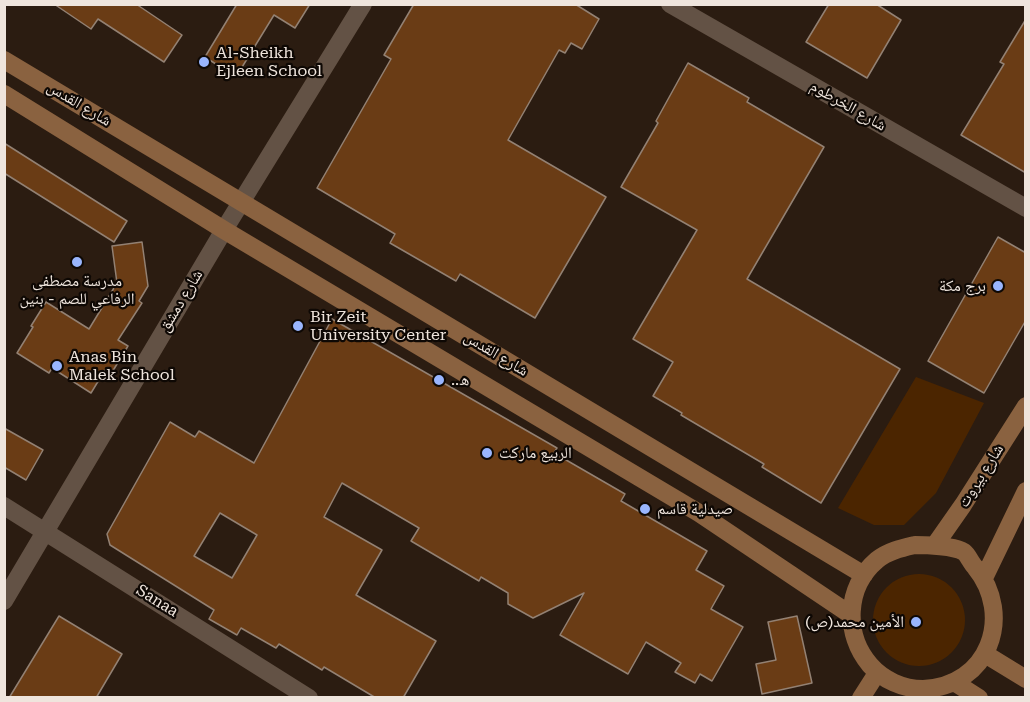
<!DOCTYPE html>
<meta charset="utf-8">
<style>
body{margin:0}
#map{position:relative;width:1030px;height:702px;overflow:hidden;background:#2b1c11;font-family:"Roboto Serif",serif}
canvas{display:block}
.frame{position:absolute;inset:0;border:6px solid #efe5dd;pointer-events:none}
</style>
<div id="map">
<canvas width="1030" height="702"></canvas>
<div class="frame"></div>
</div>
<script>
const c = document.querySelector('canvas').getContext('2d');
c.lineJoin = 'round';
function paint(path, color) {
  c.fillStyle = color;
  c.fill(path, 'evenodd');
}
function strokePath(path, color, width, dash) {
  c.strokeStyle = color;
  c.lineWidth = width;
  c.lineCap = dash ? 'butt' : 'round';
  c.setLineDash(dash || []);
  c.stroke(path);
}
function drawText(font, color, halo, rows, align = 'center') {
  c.font = font + ' "Roboto Serif","Noto Naskh Arabic",serif';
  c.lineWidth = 4.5;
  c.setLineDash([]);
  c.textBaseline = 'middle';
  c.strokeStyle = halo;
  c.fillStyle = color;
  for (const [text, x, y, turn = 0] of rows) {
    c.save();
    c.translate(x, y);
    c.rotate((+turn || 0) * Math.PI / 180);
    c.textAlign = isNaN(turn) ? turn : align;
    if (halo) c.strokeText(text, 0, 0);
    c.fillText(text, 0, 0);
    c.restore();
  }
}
paint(new Path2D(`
 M916,377L984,403L936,493L904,525H874L838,508Z
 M873 620a46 46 0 1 1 92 0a46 46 0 1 1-92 0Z`), '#4b2500');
const building = new Path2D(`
 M54,4H136L182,35L164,62L98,19L91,29Z
 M237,4H310L295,28L274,15L236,77L205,57Z
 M414,4H575L599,19L582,49L571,43L565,53L559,50L508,140L606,197L535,318L460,274L456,281L390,243L395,234L317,188L391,59L384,55Z
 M829,4H876L901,20L867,78L806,42Z
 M1026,19V173L961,135L1004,64L1000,62Z
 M688,63L749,98L747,102L824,147L747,279L900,369L821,503L762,467L764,464L681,415L682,413L653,396L673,362L633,339L697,230L621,187L658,123L656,121Z
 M4,143L127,221L114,242L4,173Z
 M998,237L1026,253V320L984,393L928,361Z
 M142,242L148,286L139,301L142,303L118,340L128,346L111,374L105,370L91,393L52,368L49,373L17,353L33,327L31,326L46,302L89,329L117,283L112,246Z
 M332,319L557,448L554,453L625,494L621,501L707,551L696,570L724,586L711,609L743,627L712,681L700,674L695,683L675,672L681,663L646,642L628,674L560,635L584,593L533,618L508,604V593L481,577L479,581L411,541L419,528L342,483L324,517L382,550L356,595L436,641L403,698H376L324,667L322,670L279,644L276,648L241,628L237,635L209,619L214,610L110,545L107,534L170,422L195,437L199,431L254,463ZM220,513L257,535L232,578L194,556Z
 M4,428L43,450L26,480L4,467Z
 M59,616L122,654L96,698H9Z
 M797,616L812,683L762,694L756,664L776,660L768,622Z`);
paint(building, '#6a3c15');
strokePath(building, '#938173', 1.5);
strokePath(new Path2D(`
 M670,4L1026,208
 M4,506L309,698
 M4,601L224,230L363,4`), '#635245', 18);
strokePath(new Path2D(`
 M4,60L864,575
 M4,94L224,230L699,513L851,615
 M915,545C926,545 955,546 964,552C968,555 971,563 975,567C1015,616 988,687 923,689C903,689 883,680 870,665C844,635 845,587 877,560C888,551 902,548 915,545Z
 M935,545L963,505L1026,406
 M984,578L1026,491
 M985,654L1026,679
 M954,682L979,698
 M861,698L877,673`), '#8a6240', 18);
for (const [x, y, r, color] of [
 [204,62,6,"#99b5fd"],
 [77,262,6,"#99b5fd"],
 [998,286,6,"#99b5fd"],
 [298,326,6,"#99b5fd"],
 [57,366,6,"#99b5fd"],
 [439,380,6,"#99b5fd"],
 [487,453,6,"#99b5fd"],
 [645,509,6,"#99b5fd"],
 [916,622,6,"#99b5fd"]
]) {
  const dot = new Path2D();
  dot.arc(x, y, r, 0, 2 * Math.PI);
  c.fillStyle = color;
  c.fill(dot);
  strokePath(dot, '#0e0804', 2);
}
drawText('16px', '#efe5dd', '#0e0804', [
 ["Al-Sheikh",216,53],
 ["Ejleen School",216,71],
 ["مدرسة مصطفى",77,281,"center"],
 ["الرفاعي للصم - بنين",77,299,"center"],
 ["برج مكة",986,286,"right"],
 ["Bir Zeit",310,317],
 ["University Center",310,335],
 ["Anas Bin",69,357],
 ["Malek School",69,375],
 ["..ه",451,380],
 ["الربيع ماركت",499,453],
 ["صيدلية قاسم",657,509],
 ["الأمين محمد(ص)",904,622,"right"]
], 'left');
drawText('16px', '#efe5dd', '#0e0804', [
 ["شارع القدس",79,104,31],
 ["شارع الخرطوم",848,106,30],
 ["شارع دمشق",181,301,-59],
 ["شارع القدس",496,354,31],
 ["شارع بيروت",981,476,-58],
 ["Sanaa",157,601,32]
]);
</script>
